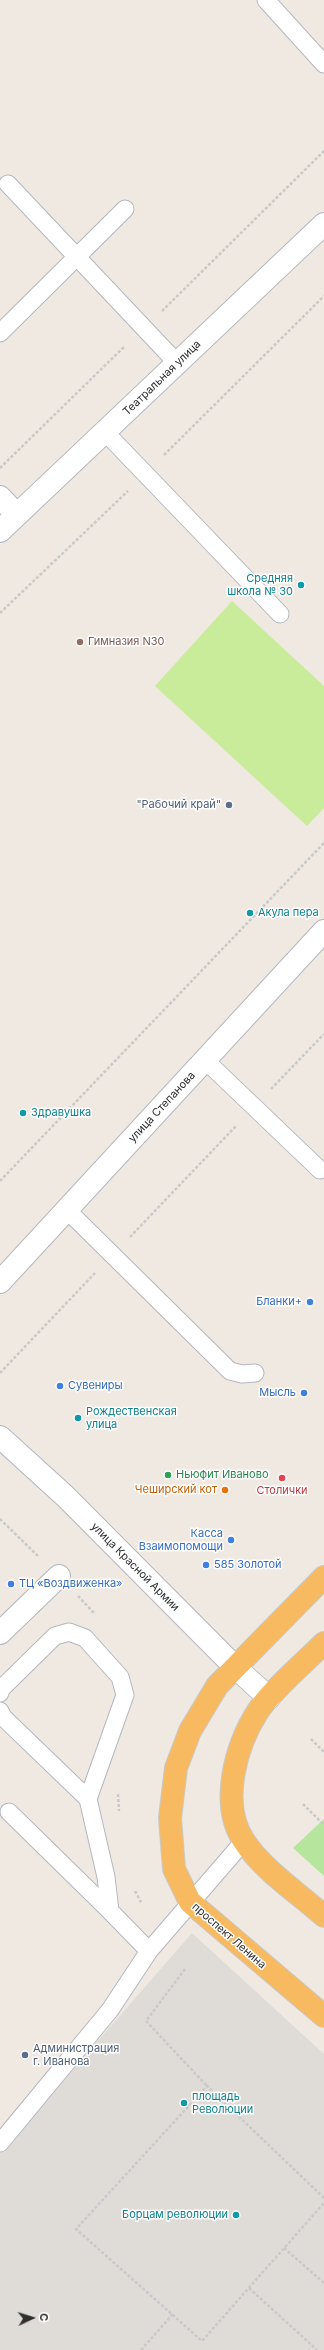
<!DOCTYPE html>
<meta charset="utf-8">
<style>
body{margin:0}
#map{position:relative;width:324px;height:2350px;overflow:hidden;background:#efe9e1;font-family:Inter,sans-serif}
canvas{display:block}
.north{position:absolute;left:12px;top:2298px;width:40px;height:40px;-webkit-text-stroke:3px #fff;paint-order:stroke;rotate:86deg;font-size:11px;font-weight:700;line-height:16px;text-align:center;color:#2e2e2e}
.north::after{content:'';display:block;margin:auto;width:14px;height:18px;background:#2e2e2e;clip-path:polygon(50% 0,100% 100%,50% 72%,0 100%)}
</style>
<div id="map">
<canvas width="324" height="2350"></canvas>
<div class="north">С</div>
</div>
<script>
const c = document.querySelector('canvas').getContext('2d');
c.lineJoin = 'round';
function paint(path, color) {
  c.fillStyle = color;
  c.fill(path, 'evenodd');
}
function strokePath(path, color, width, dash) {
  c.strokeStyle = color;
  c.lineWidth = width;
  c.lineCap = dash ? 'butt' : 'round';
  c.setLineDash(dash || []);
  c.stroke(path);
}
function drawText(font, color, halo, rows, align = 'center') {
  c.font = font + ' Inter,sans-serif';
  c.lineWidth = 3;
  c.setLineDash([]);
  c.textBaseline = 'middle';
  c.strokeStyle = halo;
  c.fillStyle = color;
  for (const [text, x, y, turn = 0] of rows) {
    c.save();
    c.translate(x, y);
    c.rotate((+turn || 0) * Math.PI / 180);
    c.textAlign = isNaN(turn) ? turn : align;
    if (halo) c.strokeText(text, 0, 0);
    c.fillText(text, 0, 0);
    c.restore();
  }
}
paint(new Path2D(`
 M324,1819V1876L293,1848Z`), '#b6e59e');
paint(new Path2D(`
 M232,601L324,686V808L307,826L155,686Z`), '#c9ec9a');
paint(new Path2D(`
 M192,1933L324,2054V2350H0V2153Z`), '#dfdcd8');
const service = new Path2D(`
 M266,0L324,64
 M8,184L177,363
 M0,333L125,209
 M105,432L280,614
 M205,1060L320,1170
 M67,1210L230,1371L242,1374L255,1373
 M0,1693L1,1689L55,1636L69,1632L85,1638L120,1677L125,1695L88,1799L106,1877L110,1911L149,1951
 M0,1711L3,1717L88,1799
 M9,1812L110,1911
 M0,2143L110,2010L149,1951L244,1841`);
const pedestrian = new Path2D(`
 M0,1633L59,1576`);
const minor = new Path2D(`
 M0,497L17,515
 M0,531L324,224
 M0,1282L324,931`);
const secondary = new Path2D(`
 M0,1437L65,1496L235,1667L269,1698`);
const trunk = new Path2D(`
 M324,1577L217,1686L190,1731L176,1768L170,1818L174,1869L190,1902L324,2016
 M324,1643C306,1661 272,1690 258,1711C236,1745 219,1804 244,1841C263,1870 298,1893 324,1916`);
strokePath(service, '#b4b7c1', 19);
strokePath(pedestrian, '#b4b7c1', 24);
strokePath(minor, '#b4b7c1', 24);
strokePath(secondary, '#b4b7c1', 24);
strokePath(trunk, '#c9c9c9', 24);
strokePath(new Path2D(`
 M162,311L324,151
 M164,455L324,296
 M0,468L125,346
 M0,613L128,491
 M271,1089L324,1034
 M0,1181L324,843
 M130,1237L236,1126
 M0,1373L95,1273
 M0,1519L39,1557
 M78,1596L94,1613
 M311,1739L324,1752
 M118,1794L119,1811
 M303,1804L324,1825
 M135,1891L142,1904
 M185,1969L146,2021L207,2086
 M324,2198L207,2086L76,2229L202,2341L324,2203
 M284,2248L324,2283
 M249,2288L317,2350
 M141,2350L173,2314`), '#c9c9c9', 2.5, [3, 2]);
strokePath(service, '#fff', 17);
strokePath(pedestrian, '#fff', 22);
strokePath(minor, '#fff', 22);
strokePath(secondary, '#fff', 22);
strokePath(trunk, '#f8ba60', 22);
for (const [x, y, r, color] of [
 [301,585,4,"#0f9aa8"],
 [80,642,4,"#8d6e63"],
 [229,805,4,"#5c6f8a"],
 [250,913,4,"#0f9aa8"],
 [23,1113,4,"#0f9aa8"],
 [310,1302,4,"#3f7fe0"],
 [60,1386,4,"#3f7fe0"],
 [304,1393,4,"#3f7fe0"],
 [78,1418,4,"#0f9aa8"],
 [168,1475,4,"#2e9e5b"],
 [282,1478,4,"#e0444e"],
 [225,1490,4,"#e8710a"],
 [231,1540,4,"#3f7fe0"],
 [206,1565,4,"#3f7fe0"],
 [11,1584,4,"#3f7fe0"],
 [25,2055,4,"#5c6f8a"],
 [184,2103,4,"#0f9aa8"],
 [236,2215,4,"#0f9aa8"]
]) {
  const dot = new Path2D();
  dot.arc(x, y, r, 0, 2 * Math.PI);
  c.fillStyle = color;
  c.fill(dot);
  strokePath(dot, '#fff', 1.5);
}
drawText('11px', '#2e2e2e', '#fff', [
 ["Театральная улица",162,378,-44],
 ["улица Степанова",162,1107,-47],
 ["улица Красной Армии",135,1567,45],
 ["проспект Ленина",229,1936,41]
]);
drawText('11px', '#0d838f', '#fff', [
 ["Средняя",293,579,"right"],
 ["школа № 30",293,592,"right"],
 ["Акула пера",258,913],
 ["Здравушка",31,1113],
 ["Рождественская",86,1412],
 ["улица",86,1425],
 ["площадь",192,2097],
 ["Революции",192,2110],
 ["Борцам революции",228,2215,"right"]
], 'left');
drawText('11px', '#785e54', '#fff', [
 ["Гимназия N30",88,642]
], 'left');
drawText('11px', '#4e5e75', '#fff', [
 ["\"Рабочий край\"",221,805],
 ["Администрация",33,2049,"left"],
 ["г. Иванова",33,2062,"left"]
], 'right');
drawText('11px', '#366cbe', '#fff', [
 ["Бланки+",302,1302],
 ["Сувениры",68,1386,"left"],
 ["Мысль",296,1393],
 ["Касса",223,1534],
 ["Взаимопомощи",223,1547],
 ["585 Золотой",214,1565,"left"],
 ["ТЦ «Воздвиженка»",19,1584,"left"]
], 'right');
drawText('11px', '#27864d', '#fff', [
 ["Ньюфит Иваново",176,1475]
], 'left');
drawText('11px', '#c56008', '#fff', [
 ["Чеширский кот",217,1490]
], 'right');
drawText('11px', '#be3a42', '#fff', [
 ["Столички",282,1491]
]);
</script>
